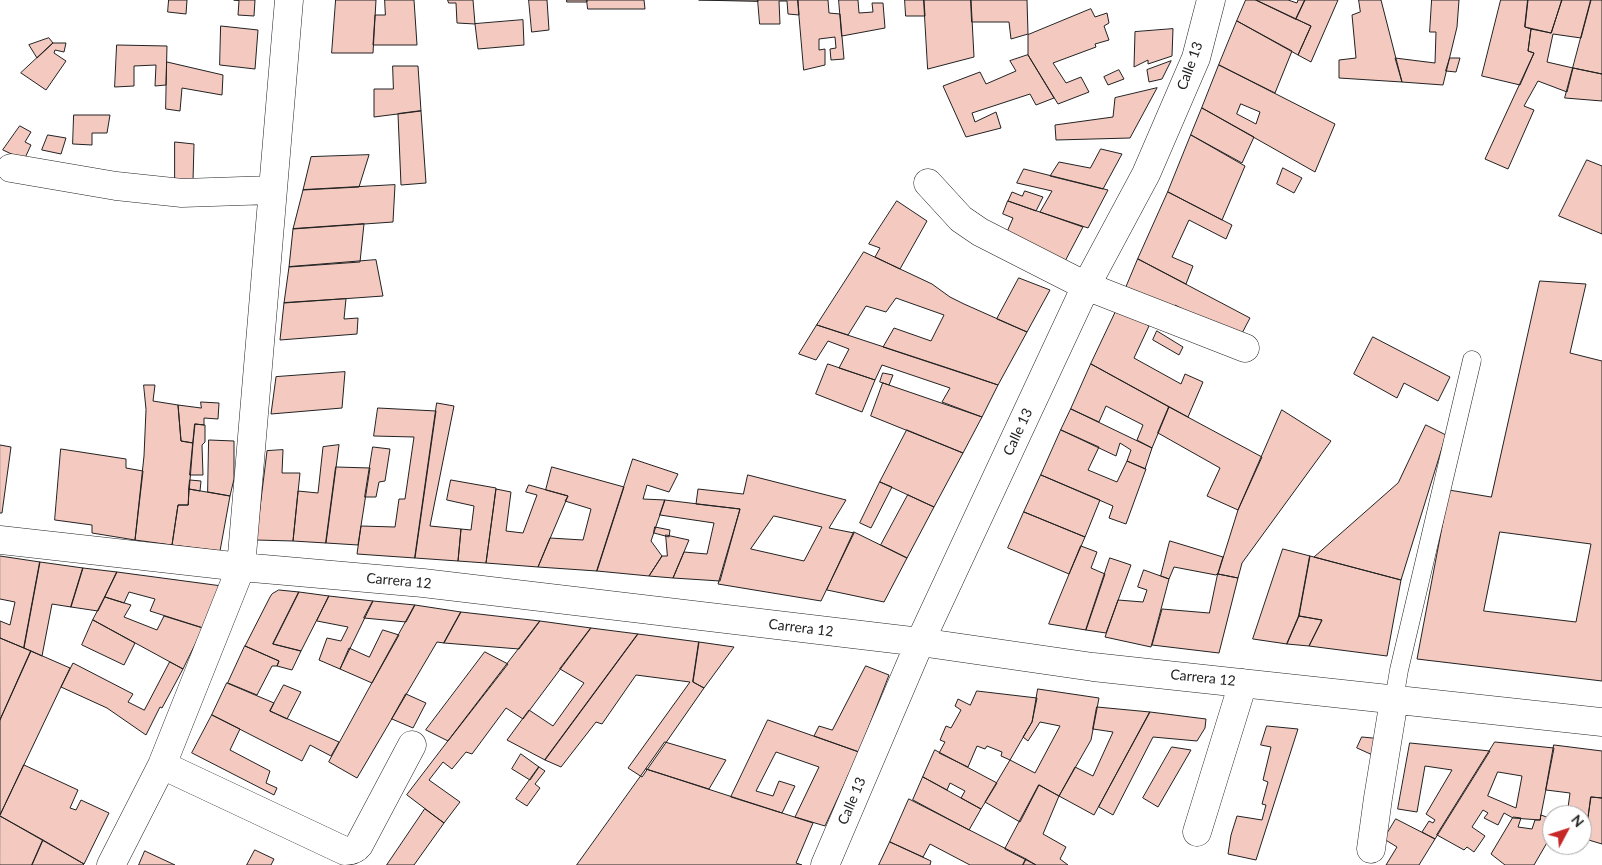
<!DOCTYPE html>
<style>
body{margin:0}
#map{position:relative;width:1602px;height:865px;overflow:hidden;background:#fff;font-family:Lato,sans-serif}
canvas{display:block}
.north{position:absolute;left:1542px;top:805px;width:50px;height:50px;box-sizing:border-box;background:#fff;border:1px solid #a7a7a7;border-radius:50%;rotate:50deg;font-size:14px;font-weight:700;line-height:20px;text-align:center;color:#222}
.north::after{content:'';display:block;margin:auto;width:18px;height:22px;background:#c62828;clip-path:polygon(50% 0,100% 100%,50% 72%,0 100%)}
</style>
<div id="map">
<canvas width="1602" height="865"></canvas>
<div class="north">N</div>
</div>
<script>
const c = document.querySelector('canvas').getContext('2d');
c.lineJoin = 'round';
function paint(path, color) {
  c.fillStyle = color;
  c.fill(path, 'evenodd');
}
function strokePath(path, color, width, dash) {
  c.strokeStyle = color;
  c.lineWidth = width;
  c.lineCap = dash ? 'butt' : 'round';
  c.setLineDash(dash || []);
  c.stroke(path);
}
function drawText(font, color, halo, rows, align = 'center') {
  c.font = font + ' Lato,sans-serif';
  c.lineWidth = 4;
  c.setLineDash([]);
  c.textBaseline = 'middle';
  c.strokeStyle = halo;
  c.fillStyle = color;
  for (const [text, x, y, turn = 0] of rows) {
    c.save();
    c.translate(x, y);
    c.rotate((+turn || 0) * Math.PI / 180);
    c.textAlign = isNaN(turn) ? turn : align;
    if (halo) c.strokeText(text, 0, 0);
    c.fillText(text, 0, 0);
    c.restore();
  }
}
const building = new Path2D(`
 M169,0H187L186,14L168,12Z
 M234,0H255L254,16L238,15L239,1Z
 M336,0H376L373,53H332Z
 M385,0H414L417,45H373L375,15H385Z
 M448,0H473L475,24L457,23L456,3H449Z
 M529,0H547L549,30L532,32Z
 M567,0H587V2H567Z
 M587,0H644L645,9H588Z
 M699,0H758V1Z
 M758,0H798L799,15L788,14L787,1H779L780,24H760Z
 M798,0H828L829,13L840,14L844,59L831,60L830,49L836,48L835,37L819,39V50L825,49V65L804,70Z
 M839,0H858L859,13L873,12L872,3H883L885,28L842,36Z
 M905,0H924L925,16H906Z
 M924,0H971L974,57L928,69Z
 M971,0H1027L1028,34L1011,39L1009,22H972Z
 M1246,0H1256L1311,26L1298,55L1237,21Z
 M1256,0H1288L1297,3L1298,0H1305L1296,19Z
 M1305,0H1338L1311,62L1298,55L1311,26L1296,19Z
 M1359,0H1381L1402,82L1339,78V60L1356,58L1352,15L1360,12Z
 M1432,0H1459L1457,27L1443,85L1402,82L1395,58L1435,63L1436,32H1430Z
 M1501,0H1528L1525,27L1531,29L1528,51L1534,53L1520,85L1482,76Z
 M1528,0H1562L1551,33L1525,27Z
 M1562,0H1591L1581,38L1553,34L1547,62L1573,68L1567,92L1538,81L1524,106L1534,110L1508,169L1485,159L1534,53L1528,51L1531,29L1551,33Z
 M1591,0H1602V74L1573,68Z
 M1091,9L1095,17L1107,13L1109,23L1104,26L1109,40L1095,44L1096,47L1053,63L1066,83L1081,77L1089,92L1058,104L1028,55V35Z
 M523,20L524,45L478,49L475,24Z
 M1237,21L1292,51L1275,93L1219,65Z
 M221,26L258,30L255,69L220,65Z
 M1173,29L1172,56L1148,64V60L1134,67L1135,32Z
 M49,38L53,43L37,58L29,45Z
 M53,43H66L64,52L55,50L54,53L66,61L46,90L21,73Z
 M117,45L167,46L166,85L155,86L156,65L134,66V86L115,87Z
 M1028,55L1054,98L1036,105L1030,94L972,113L975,122L996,112L1001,128L966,137L943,86L980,72L986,84L1016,71L1010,61Z
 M1450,58H1460L1456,72L1446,71Z
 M1171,61L1162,79L1149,82L1147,70Z
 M167,62L223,75L222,95L182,88L180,111L166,109Z
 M1219,65L1335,124L1315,172L1202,108ZM1241,104L1260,112L1256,124L1237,114Z
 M393,66H418L421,111L374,117V89H393Z
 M1573,68L1602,74V101L1565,98Z
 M1119,70L1124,79L1108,85L1104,77Z
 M1157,88L1130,138L1056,140L1055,125L1113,117L1115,98Z
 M1202,108L1254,137L1242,163L1191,135Z
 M421,111L426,183L401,185L398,114Z
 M74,115H110L107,133H92V145L73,144Z
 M20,126L31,132L25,142L31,145L24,160L3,150Z
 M48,135L66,138L61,154L42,150Z
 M1191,135L1245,166L1222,220L1168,192Z
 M175,142L194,144L193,181L175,179Z
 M1101,149L1122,154L1103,189L1050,176L1059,162L1090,168Z
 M369,155L359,187L303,190L311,157Z
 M1587,160L1602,166V234L1559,216Z
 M1283,168L1302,178L1294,193L1277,184Z
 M1024,169L1108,190L1088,228L1040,212L1052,191L1017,183Z
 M395,185L393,222L293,229L303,190Z
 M1025,191L1043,197L1036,211L1008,201L1012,192L1022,196Z
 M1168,192L1232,225L1226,239L1189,220L1172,257L1193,266L1186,284L1138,259Z
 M897,201L927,221L900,269L875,257L880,248L869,244Z
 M1008,201L1083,227L1063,265L1003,241L1013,218L1003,214Z
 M364,224L360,262L289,267L293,229Z
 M864,252L932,284L950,297L964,304L1027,332L998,385L883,347L894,328L931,341L944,315L896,298L886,312L866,306L848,335L817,325Z
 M1138,259L1250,318L1239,339L1175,305L1171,312L1125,290Z
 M376,260L383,296L284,303L289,267Z
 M1019,278L1050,290L1027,332L997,319Z
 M1540,281L1586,284L1570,353L1602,361V681L1417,659L1449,490L1491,497ZM1500,532L1591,544L1576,622L1484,611Z
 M346,299L344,319L358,318L357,334L280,340L284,303Z
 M1118,307L1149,326L1134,358L1181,384L1185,374L1203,382L1188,417L1091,364Z
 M817,325L969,375L998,385L982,417L942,402L950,388L882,365L875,380L839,368L849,349L828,341L816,360L799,354Z
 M1157,331L1183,347L1179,355L1153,340Z
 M1373,337L1450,377L1438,401L1404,383L1397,398L1354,374Z
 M828,364L875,380L862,412L816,394Z
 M1091,364L1169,407L1152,448L1137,440L1143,425L1106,406L1099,422L1071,409Z
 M345,372L342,408L271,414L276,377Z
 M883,373L893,375L889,385L880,382Z
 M883,383L982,417L963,453L871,416Z
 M144,385H155L153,401L178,405L181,441L193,443L188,505H178L172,545L135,540L144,456L146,410Z
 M201,402L219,403L218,419L204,418V425L195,424L193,443L181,441L178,405L201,408Z
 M437,403L454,406L430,526L461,529L458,561L415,558Z
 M1169,407L1262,457L1238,510L1207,496L1220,468L1158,433Z
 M378,408L436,411L415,558L357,554L361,526L395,527L399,499H405L414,437L374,436Z
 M1071,409L1152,448L1145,469L1127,461L1131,450L1120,443L1116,456L1061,430Z
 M1282,410L1331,441L1242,563L1238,578L1218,574L1238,510Z
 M195,424L205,425V442L202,445L203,475H190Z
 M1426,425L1446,435L1401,580L1314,557L1398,483Z
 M907,430L963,453L934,507L880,482Z
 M1061,430L1099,447L1088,470L1117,482L1127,461L1146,469L1126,524L1109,518L1113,506L1041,475Z
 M209,440L234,441V479L230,496L208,492Z
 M0,445L11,447L2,513H0Z
 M339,445L326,543L293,541L298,491L318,493L323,447Z
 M373,447L390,449L385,481L379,482L376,497H365Z
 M61,449L126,459V468L143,471L135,540L92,533V525L55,520Z
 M283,450L282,473H300L293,541L256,540L267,451Z
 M633,459L678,474L669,492L647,485L643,499L665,500L651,541L662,556L649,576L597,571Z
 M336,467L370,468L358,545L326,543Z
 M552,467L624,487L597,571L538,567L550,538L583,540L591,509L565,501L568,496L546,490Z
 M748,475L846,500L829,528L854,533L821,601L718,584L740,509L696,504L698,489L743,494ZM774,516L822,527L804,561L751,549Z
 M1041,475L1100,500L1085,537L1024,512Z
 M190,480L201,481L200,491L189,489Z
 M451,480L496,488L486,563L458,561L461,529L471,530L474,506L447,500Z
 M880,482L892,487L871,528L860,523Z
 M529,485L568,496L538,567L486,563L496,489L511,492L506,531L523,533L537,495L526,492Z
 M189,489L230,496L220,551L172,545L178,505H188Z
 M908,495L934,507L907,558L881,545Z
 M665,500L740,509L720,581L673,578L684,552L707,554L714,523L660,515Z
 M1024,512L1085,537L1069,574L1008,548Z
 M655,527L670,530L669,537L654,533Z
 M854,532L907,558L884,602L827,590Z
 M666,535L689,540L673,578L649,576L662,556H667Z
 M1170,541L1223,557L1218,573L1216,575L1174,567L1169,579L1161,576Z
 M1081,546L1097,552L1091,568L1105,574L1086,630L1049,624Z
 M1283,549L1310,556L1299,616L1287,644L1253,639Z
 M0,556L40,562L24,648L0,638V621L10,625L15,602L0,599Z
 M1310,556L1401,580L1387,656L1309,646L1322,620L1299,616Z
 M1110,558L1131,565L1106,633L1086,630Z
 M40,562L83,568L71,607L52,604L42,656L24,648Z
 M83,568L117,572L98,611L71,607Z
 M1144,570L1169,579L1151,647L1105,637L1118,600L1143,602L1147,590L1138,587Z
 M117,572L222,586L203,628L150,611L155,599L129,592L124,603L105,597Z
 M1218,574L1238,578L1219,653L1152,645L1162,609L1209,613Z
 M279,590L299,592L273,644L301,651L292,670L277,666L279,661L245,646L270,597L272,594Z
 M299,592L329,596L301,651L273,644Z
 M329,596L373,601L340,669L319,660L327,638L341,641L348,627L317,621Z
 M105,597L131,605L124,617L157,630L164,616L203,628L183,669L93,620Z
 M373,601L415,605L406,622L364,618Z
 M415,605L461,612L444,643L437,642L357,778L329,762Z
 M461,612L540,621L519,649L444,643Z
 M1299,616L1322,620L1309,646L1287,644Z
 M93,620L135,643L124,665L82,645Z
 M540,621L591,628L523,719L506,708L472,754L466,752L452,769L443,762L429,780L460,802L444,823L407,795Z
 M591,628L638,634L545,760L507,740L529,710L553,726L584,683L560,669Z
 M383,630L399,635L372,683L340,669L349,648L369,657Z
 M638,634L699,642L693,682L704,688L642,777L628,768L690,682L636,675L602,724L596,722L561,767L545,760Z
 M0,638L31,651L0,720Z
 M699,642L734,647L704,688L693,682Z
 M245,646L279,661L277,666H272L257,695L228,683Z
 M31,651L70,668L0,815V720Z
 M485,652L508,664L448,741L426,730Z
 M170,662L183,669L162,708L160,707L146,735L107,708L61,687L73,663L133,694L128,702L144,710Z
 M866,666L889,675L859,752L814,736L819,726L832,730Z
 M227,683L274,703L270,711L339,742L331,756L310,745L302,761L212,715Z
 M284,685L301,692L287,719L270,711Z
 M1038,689L1099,698L1091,740L1059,796L1039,785L1020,822L985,802L1010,760L1035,773L1060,726L1040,722L1028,741L1023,737L1032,722Z
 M977,691L1037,698L1032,722L1010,760L1001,756L1002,752L987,746L985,749L977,746L968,767L939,753L945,742L940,740L946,726L951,728L961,710L955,706L958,699L970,705Z
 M406,694L426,703L413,728L392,719Z
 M1097,707L1150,712L1094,815L1059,796L1075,767L1093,776L1113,732L1093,729Z
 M1150,712L1206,719L1205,728L1197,741L1153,737L1113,815L1099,807Z
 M212,715L240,729L230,750L270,771L266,783L277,788L274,795L192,753Z
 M768,720L859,752L825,826L795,817L819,767L776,752L756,791L773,796L779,781L795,786L782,813L731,797Z
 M1267,726L1298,729L1256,860L1228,854L1231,835L1237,816L1262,820L1266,805L1262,804L1268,782L1263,780L1271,747L1261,745Z
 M1362,737L1383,739L1377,757L1357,748Z
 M665,742L726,760L709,789L646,769Z
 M1495,742L1554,748L1540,820L1513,818L1504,813L1498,825L1484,818L1488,813L1483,810L1472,827L1485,836L1474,852L1467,847L1464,850L1437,835ZM1498,772L1522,776L1516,808L1488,796Z
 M1410,743L1490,751L1435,839L1422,832L1429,821L1433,823L1435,820L1426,814L1452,770L1425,766L1417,812L1398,809Z
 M1554,745L1602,751V798L1591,797L1587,823L1582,822V815H1567L1570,793L1546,790Z
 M1172,747L1191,750L1158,807L1143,798Z
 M935,750L997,783L981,809L961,798L965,791L950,783L947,790L923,777Z
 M521,754L539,767L530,780L512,769Z
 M24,765L78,790L70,808L76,810L81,800L109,813L84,864L0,816Z
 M539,767L545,771L535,784L540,788L527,806L516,799Z
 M646,769L813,823L796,863L802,865H577Z
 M923,777L981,809L969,830L913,800Z
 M1039,785L1059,796L1043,834L1066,847L1060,859L1068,865H1036L1005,849Z
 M1591,797L1602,798V844L1582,838V822L1587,823Z
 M909,799L1026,859L1023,865H970L930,844L923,857L890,842Z
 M425,809L444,823L414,865H387Z
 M1541,815L1552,819V842L1548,841L1534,865H1505L1491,854L1513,817L1521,818L1518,827L1532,829L1535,820H1540Z
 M0,816L43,840L32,865H0Z
 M1396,819L1435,839L1419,865H1386L1397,847L1384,839Z
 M43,840L84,864L83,865H32Z
 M890,842L931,861L930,865H879Z
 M255,850L274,859L271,865H247Z
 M145,851L147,852L175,865H139Z
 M1026,859L1036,865H1023Z`);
paint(building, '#f3c9c0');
strokePath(building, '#222', 1);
const lane = new Path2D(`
 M1394,700L1399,670L1472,360`);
const street = new Path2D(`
 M11,168L116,186L182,193L272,190
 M928,183L961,219L980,232L1086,286L1245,348
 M0,540L241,567L423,583L920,642L1093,667L1602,722
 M162,765L345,851C351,851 355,850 359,845L412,745
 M1197,832L1243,683
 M1371,849L1378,798L1394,700
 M111,865L162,765L241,567L289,0
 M825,865L920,642L1086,286L1146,174L1196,58L1211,0`);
strokePath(lane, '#222', 19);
strokePath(street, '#222', 29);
strokePath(lane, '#fff', 18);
strokePath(street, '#fff', 28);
drawText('14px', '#222', '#fff', [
 ["Calle 13",1190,66,-70],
 ["Calle 13",1018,432,-65],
 ["Carrera 12",399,581,5],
 ["Carrera 12",801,628,7],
 ["Carrera 12",1203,678,6],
 ["Calle 13",852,801,-67]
]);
</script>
